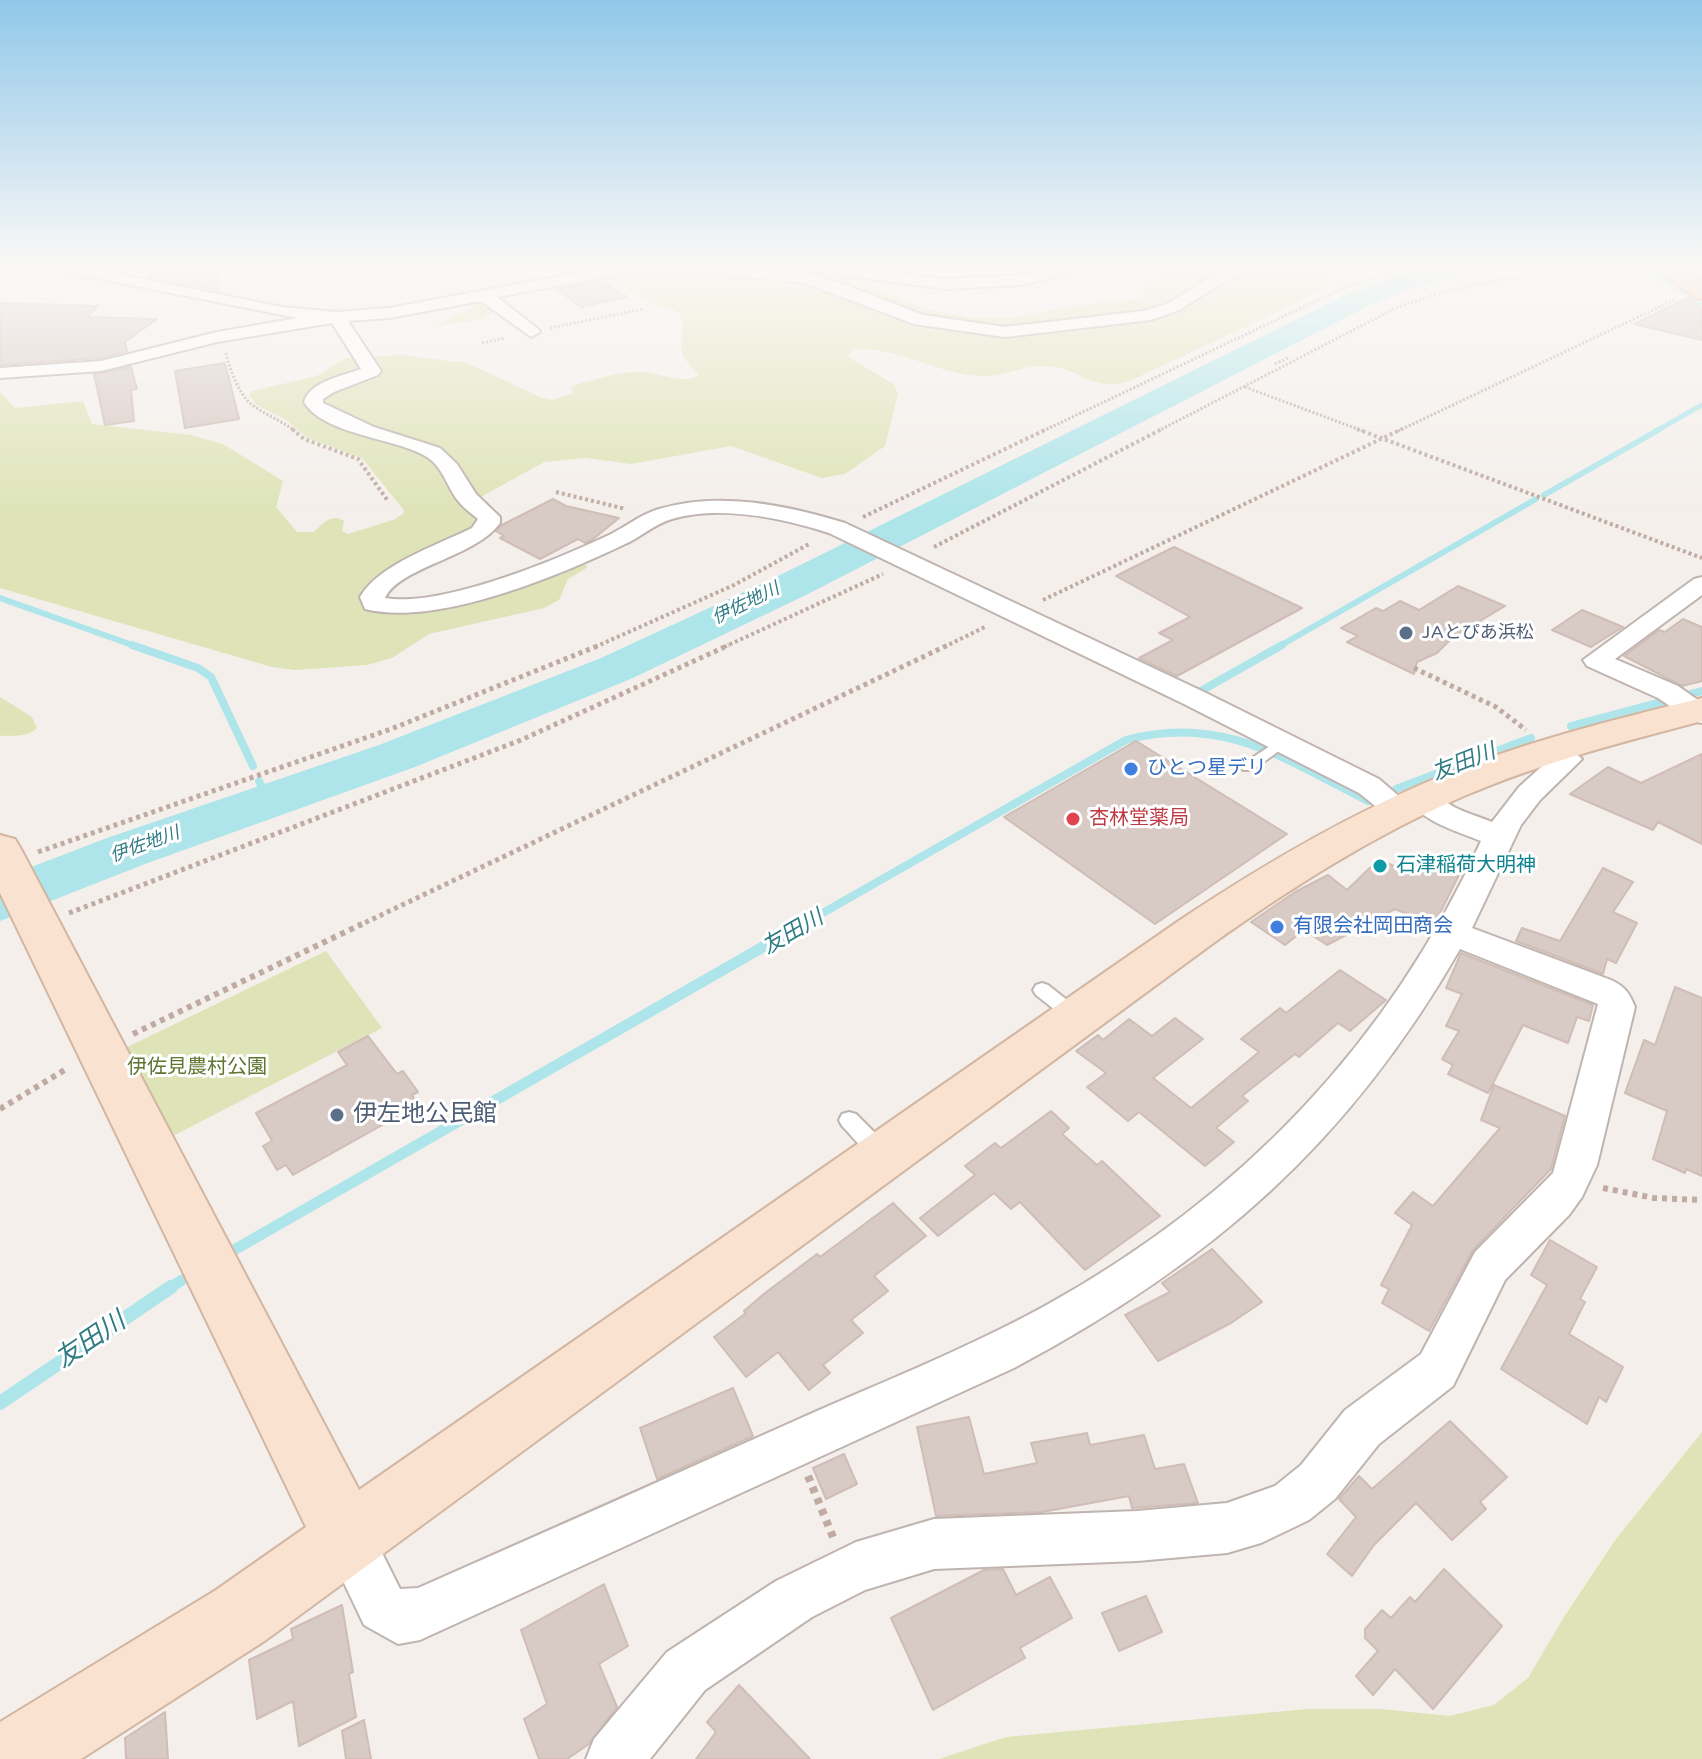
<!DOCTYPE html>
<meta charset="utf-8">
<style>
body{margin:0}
canvas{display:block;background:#f4efeb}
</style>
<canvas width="1702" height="1759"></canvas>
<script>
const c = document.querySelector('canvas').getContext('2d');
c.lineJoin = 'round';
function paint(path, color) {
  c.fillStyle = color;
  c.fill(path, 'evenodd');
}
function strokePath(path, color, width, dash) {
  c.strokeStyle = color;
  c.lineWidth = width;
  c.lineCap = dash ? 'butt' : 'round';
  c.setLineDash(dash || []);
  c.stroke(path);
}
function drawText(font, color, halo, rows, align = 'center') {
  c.font = font + ' "Varela Round","Noto Sans JP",sans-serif';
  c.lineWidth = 6;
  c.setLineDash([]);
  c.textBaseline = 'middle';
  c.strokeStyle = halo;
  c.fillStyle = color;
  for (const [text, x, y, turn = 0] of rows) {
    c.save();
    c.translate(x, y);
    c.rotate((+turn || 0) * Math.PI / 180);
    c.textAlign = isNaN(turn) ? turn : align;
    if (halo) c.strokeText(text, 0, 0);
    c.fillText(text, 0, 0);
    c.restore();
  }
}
paint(new Path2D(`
 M699,264L829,272L872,286L925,309L975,318H1009L1067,307L1138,299L1154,275L1182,264H1248L1213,276L1166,305L1139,313L1004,329L925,318L769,270Z
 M1273,264H1359L1332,274L1323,290L1130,381C1088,392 1082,368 1048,366C1025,364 1004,377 981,376C937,374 900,347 855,349L847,356L893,384L898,393L885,446L845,474L822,478L731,446L631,464L585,458L544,462L479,498L482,523L388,574L367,606C406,625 527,577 572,564H584L588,567L568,579L559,600L544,608L429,634L392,658L367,665L295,670L272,667L0,588V392L15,408L83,401L92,424L191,435L223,444L283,481L276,507L297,532H313C323,525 330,512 344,521L342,531L348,534L393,520L404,513L403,509L362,458L308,438L286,420L257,405L249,395L252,391L317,376L345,358L401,355L467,363L542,398L553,400L573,393L571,387L577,384C598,379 620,371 642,372C660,373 684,385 699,375C674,348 683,356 683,321L677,311L650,303L611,279L610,274L649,266H666L813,283L931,326L991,334L1180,309L1227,280Z
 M475,302L486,303L496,311L483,319L432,327L472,308Z
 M0,697L32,717L37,728C27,738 14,735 0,736Z
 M326,951L382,1028L171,1137L125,1048Z
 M1702,1432V1759H939L1006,1737L1307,1709H1381L1450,1716L1494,1705L1528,1678L1564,1617L1616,1539Z`), '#dee4b8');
strokePath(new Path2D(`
 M1646,267L1682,292
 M1689,297L1702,306
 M1656,431L1702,405`), '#aee5ea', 5);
strokePath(new Path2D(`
 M1544,495L1660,429
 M0,598L138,647
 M1278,647L1536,499`), '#aee5ea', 6);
strokePath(new Path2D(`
 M132,645L198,668L211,677L253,766
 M1199,692L1282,645
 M1571,726L1702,691
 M259,781L269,802
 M1396,789L1531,738
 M800,926L1126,740C1222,714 1285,759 1368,801`), '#aee5ea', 8);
strokePath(new Path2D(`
 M234,1250L803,924
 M168,1289L182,1280`), '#aee5ea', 11);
strokePath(new Path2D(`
 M0,1403L171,1287`), '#aee5ea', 14);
paint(new Path2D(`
 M1441,264H1485L1481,270L1419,286L1370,305L806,595L633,678L415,767L145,864L0,921V879L107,838L379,745L601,658L776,577L1350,293L1399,274Z`), '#aee5ea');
const building = new Path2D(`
 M149,264H216L219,290L148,276Z
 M602,281L627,297L581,307L556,289Z
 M1688,298L1702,308V340L1634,324Z
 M0,303L98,306L87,317L157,319L125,342L127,351L101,358L0,365Z
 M225,363L239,419L185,428L175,371Z
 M131,367L137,389L131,390L134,421L105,425L94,374Z
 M553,499L566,506L619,518L592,540L585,543L578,539L540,559L500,538L504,536L496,531L502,525Z
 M1174,547L1302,608L1177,676L1139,658L1173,640L1159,633L1190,617L1116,576Z
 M1458,586L1505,606L1452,638L1437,653L1417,662L1414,674L1347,642L1358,636L1341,628L1376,608L1383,611L1400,601L1419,610Z
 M1582,610L1623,627L1591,647L1552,630Z
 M1683,619L1702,627V681L1682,686L1624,656L1659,630L1665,632Z
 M1136,741L1287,834L1155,924L1004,817Z
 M1702,754V844L1658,822L1653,830L1570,794L1608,767L1641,783Z
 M1417,854L1461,871L1434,925L1395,909L1327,945L1304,930L1285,945L1251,922L1295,892L1328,875L1347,890L1379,859L1406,872Z
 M1603,868L1633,882L1613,912L1637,923L1616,963L1607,959L1603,974L1516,941L1522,928L1560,941Z
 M1461,953L1593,1005L1589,1021L1577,1017L1568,1043L1523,1025L1488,1093L1448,1074L1453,1065L1442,1059L1459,1031L1446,1026L1462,994L1446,988Z
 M1340,970L1386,1000L1350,1031L1338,1023L1299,1057L1295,1054L1242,1096L1248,1101L1216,1128L1234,1142L1205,1166L1139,1112L1128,1121L1087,1087L1106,1073L1076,1051L1098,1035L1103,1040L1129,1019L1152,1036L1175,1018L1203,1039L1153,1078L1191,1108L1259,1052L1241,1039L1280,1008L1286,1013Z
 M1675,987L1702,998V1176L1686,1169L1685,1173L1653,1159L1667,1111L1625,1093L1644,1040L1655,1045Z
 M368,1036L397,1074L403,1071L418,1092L412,1095L418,1105L293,1175L286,1165L277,1170L263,1146L272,1141L256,1113L347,1065L338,1052Z
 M1494,1085L1565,1116L1551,1169L1473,1250L1429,1331L1382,1303L1389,1289L1381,1285L1412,1225L1395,1213L1413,1192L1433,1206L1500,1128L1481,1120Z
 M1051,1111L1069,1128L1062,1134L1097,1165L1102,1161L1160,1216L1085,1270L1020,1202L1011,1209L994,1193L938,1236L920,1218L975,1175L965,1166L995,1143L1001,1148Z
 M893,1203L926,1236L874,1276L888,1291L851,1320L863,1333L823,1365L830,1373L809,1390L778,1352L746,1377L714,1337L746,1313L744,1311L765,1293L817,1254L820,1257Z
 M1550,1240L1597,1267L1580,1299L1585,1302L1569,1334L1623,1367L1606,1402L1599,1397L1587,1424L1501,1369L1547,1285L1531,1275Z
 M1212,1249L1262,1302L1231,1323L1158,1361L1125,1315L1170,1292L1162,1283Z
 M733,1388L753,1436L657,1479L640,1428Z
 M969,1417L984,1474L1037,1463L1031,1443L1087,1433L1090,1445L1144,1435L1155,1469L1184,1464L1198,1503L1132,1508L1129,1496L1042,1512L936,1516L917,1427Z
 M1450,1421L1507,1477L1480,1502L1486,1509L1452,1540L1416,1503L1374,1545L1352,1576L1327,1554L1356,1517L1339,1499L1359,1476L1372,1489Z
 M844,1454L857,1484L826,1499L813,1468Z
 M1003,1569L1016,1595L1050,1577L1072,1618L1020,1648L1025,1658L933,1710L891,1618L984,1570Z
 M1444,1569L1502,1626L1433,1709L1395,1669L1373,1695L1356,1676L1378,1651L1365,1638V1629L1382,1610L1391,1618L1410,1597L1415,1602Z
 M604,1584L628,1646L599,1664L617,1707L589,1744L567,1759H539L524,1719L547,1704L521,1630Z
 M1146,1596L1162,1632L1119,1651L1102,1613Z
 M342,1605L353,1672L349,1674L356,1717L299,1746L293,1701L257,1719L249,1660L293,1639L291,1629Z
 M739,1685L810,1759H696L716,1732L707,1722Z
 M165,1712L168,1759H126L125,1738Z
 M364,1720L371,1759H346L342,1731Z`);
paint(building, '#d8cac5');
strokePath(building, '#cfbdb6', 2);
const lane = new Path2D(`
 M1282,738L1289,742L1287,745L1253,770H1243L1241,767L1243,764Z
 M1042,983L1048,985L1081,1011L1084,1016L1081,1021H1069L1036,995L1033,990L1036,985Z
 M849,1112L856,1114L887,1145L890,1151L887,1157C870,1163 854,1137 842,1126L839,1120L842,1114Z`);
const street = new Path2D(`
 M41,264H71L282,307L336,312L389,308L625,264H657L649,269L497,297L537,328L540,332L531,337L481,301L389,318L348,321L381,371L378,375L334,392L323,399V403L374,427L440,448L457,464L476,494L500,517V523C476,557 399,567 385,598C441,608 559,559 611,534C627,526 641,514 659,509C719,491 787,505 845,523L1204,692L1379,779L1415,810L1411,817L1400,820L1389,817L1359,793L1184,704L829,533C782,518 720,505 672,519C654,524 640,538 623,545C558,576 437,627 365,609L360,597C379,564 438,545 472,528L478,519C472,514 464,508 459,502C447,488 444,468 427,457C397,438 323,435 304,402C310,381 343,376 361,369L332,323L217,342L101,371L0,378V368L101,361L217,332L298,318L49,269Z
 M660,264H712L806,273L846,285L923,315L1005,327L1143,311L1167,304L1214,275L1246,264H1268L1226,281L1179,310L1151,320L1005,337L914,324L805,283L668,269Z
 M823,264L945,279L1022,275L1067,264H1093L1090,267L1022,285L945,289L818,272V266Z
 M1702,577V595L1615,659L1678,686L1702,703V723L1692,721L1658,698L1587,666L1583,660L1694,579Z
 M1555,741L1565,744L1582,759L1540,800L1521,825L1472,928L1611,980C1625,987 1629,992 1635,1007L1597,1165L1582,1197L1569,1215L1505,1280L1453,1386L1379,1444L1335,1499L1309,1520L1261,1543L1227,1553L1137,1561L934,1569L865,1590L812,1617L705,1690L650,1759H586L594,1739L667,1652L776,1581L856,1542L934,1519L1137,1511L1227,1503L1275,1486L1301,1465L1345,1410L1421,1354L1475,1252L1553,1173L1598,1004L1460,949C1348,1144 1211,1263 1014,1368L420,1640L398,1644L364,1625L323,1539L330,1521L348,1514L366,1521L400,1589L418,1588C545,1532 672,1476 799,1419C880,1383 964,1350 1043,1307C1239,1199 1388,1045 1481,841C1457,831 1423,822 1408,799L1412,792C1432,787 1439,798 1454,807C1466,813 1480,817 1492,822L1519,787L1550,759L1541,750L1545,744Z`);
const secondary = new Path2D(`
 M1702,698V721C1622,742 1541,763 1464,796C1374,835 1292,887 1212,944L266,1640L81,1759H0V1722L216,1590L306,1527L0,893V835L15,839L21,849L359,1490L1180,920C1261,866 1344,817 1434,779C1520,743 1612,720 1702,698Z`);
const primary = new Path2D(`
 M1651,264H1675L1702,282V299L1694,297Z`);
strokePath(lane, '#bfb4af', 4);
strokePath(street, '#bfb4af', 4);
strokePath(secondary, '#d2b6a1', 4);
strokePath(primary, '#d99b74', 4);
strokePath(new Path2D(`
 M550,328L643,309
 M482,343L505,338
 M226,353C229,368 239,394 251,404C265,415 281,420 295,431
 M1275,364L1288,358
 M1245,387L1363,431
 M1043,431L1341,289L1418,264
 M1158,431L1396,308C1474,279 1554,270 1637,266
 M1398,431L1674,300`), '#bfaba1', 3, [2, 2]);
strokePath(new Path2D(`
 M292,429L304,439L358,459L388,501
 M1357,429L1702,558
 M556,492L626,509
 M863,517L1047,429
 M934,547L1162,429
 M1043,600L1402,429
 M595,647L734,585L811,543
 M724,647L883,574
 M944,647L987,626`), '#bfaba1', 4, [3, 3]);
strokePath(new Path2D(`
 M1414,668L1496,707L1526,730
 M38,852L391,729L600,645
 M69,913L521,740L729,645
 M358,926L948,645`), '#bfaba1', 5, [4, 4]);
strokePath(new Path2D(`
 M133,1034L362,924
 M0,1109L68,1068
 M1603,1188L1654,1198L1702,1200`), '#bfaba1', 6, [5, 5]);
strokePath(new Path2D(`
 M808,1476L833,1537`), '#bfaba1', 8, [6, 6]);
paint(lane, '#fff');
paint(street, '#fff');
paint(secondary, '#fae2d0');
paint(primary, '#f5c4a3');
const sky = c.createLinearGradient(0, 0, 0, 510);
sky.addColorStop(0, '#91c8e9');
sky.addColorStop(0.52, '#faf8f6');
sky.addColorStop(1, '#faf8f600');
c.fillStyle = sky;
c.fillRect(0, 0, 1702, 510);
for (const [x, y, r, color] of [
 [1406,633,8,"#5c6f8a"],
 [1131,769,8,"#3f7fe0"],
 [1073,819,8,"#e0444e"],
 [1380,866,8,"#0f9aa8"],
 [1277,927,8,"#3f7fe0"],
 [337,1115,8,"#5c6f8a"]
]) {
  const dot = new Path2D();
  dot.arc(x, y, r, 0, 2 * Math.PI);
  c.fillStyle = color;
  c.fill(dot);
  strokePath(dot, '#fff', 3);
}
drawText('italic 18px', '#317c84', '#fff', [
 ["伊佐地川",746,604,-26],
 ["伊佐地川",145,845,-20]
]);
drawText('18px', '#4e5e75', '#fff', [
 ["JAとぴあ浜松",1422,633]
], 'left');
drawText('20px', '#366cbe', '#fff', [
 ["ひとつ星デリ",1147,769],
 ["有限会社岡田商会",1293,927]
], 'left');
drawText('20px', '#be3a42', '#fff', [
 ["杏林堂薬局",1089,819]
], 'left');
drawText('20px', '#0d838f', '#fff', [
 ["石津稲荷大明神",1396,866]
], 'left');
drawText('20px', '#617531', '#fff', [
 ["伊佐見農村公園",197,1068]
]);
drawText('italic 22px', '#317c84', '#fff', [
 ["友田川",1464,763,-21],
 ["友田川",793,933,-30]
]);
drawText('24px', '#4e5e75', '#fff', [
 ["伊左地公民館",353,1115]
], 'left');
drawText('italic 26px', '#317c84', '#fff', [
 ["友田川",91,1341,-34]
]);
</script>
